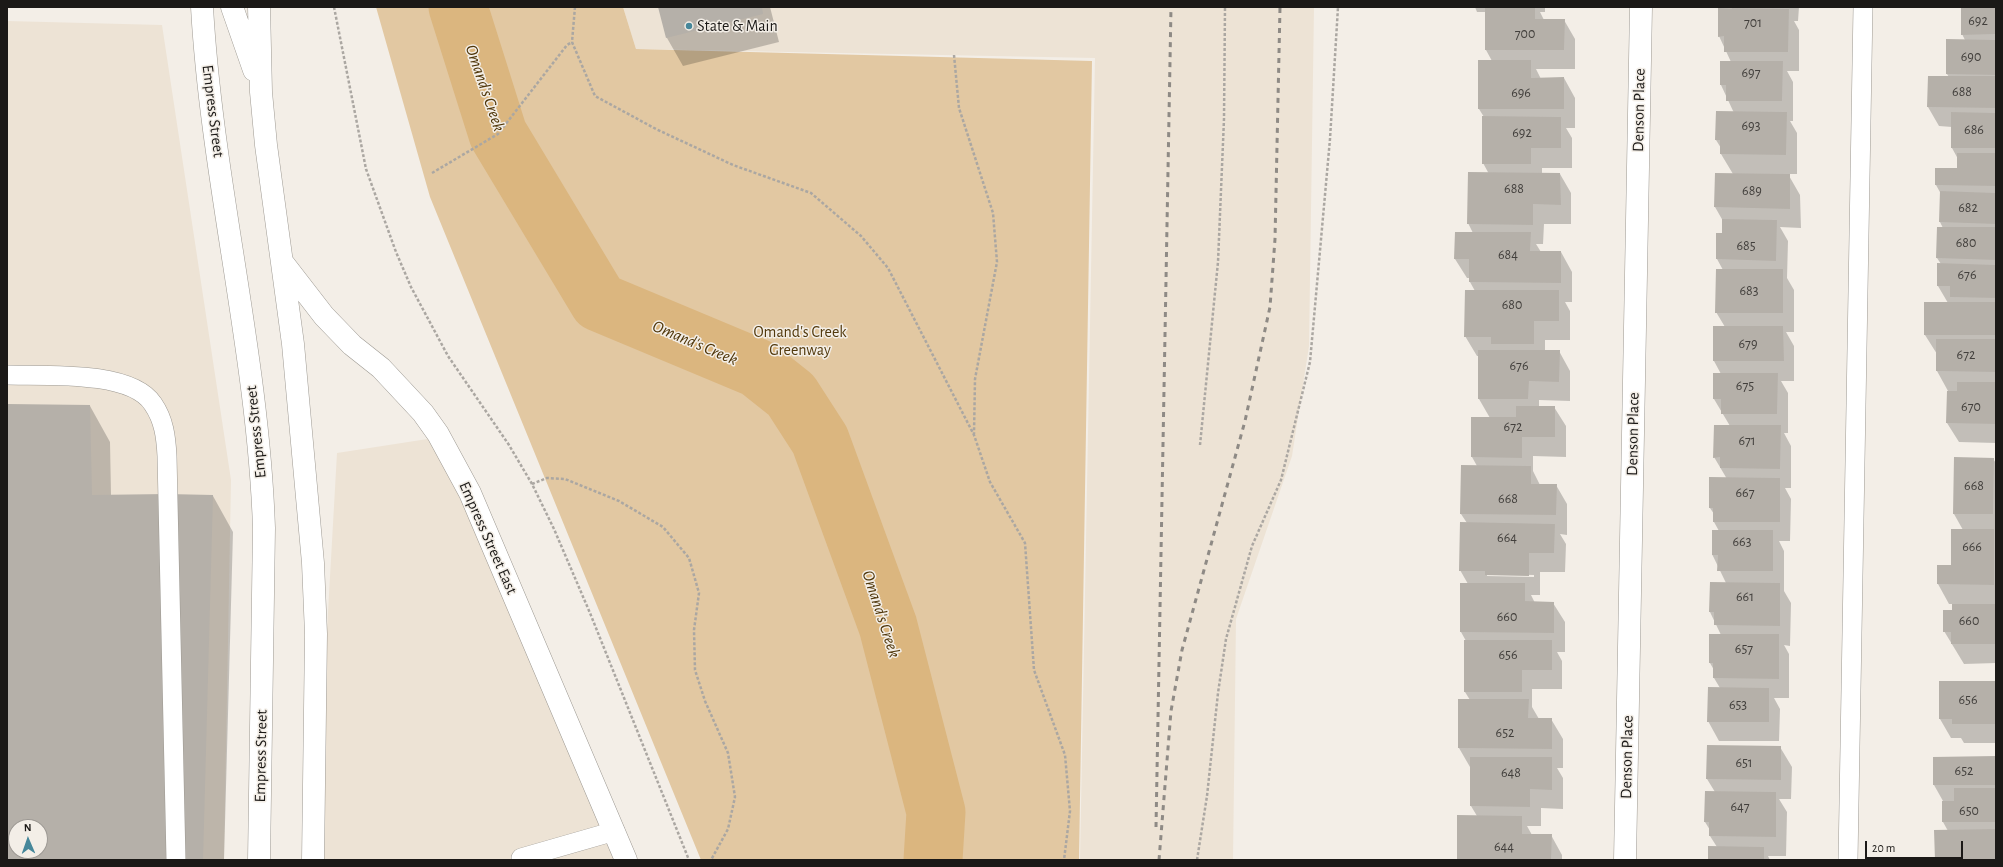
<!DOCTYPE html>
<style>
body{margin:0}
#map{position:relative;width:2003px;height:867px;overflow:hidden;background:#f3eee7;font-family:"Alegreya Sans",sans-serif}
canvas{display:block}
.frame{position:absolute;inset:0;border:8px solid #1b1917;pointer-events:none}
.north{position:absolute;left:8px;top:819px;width:40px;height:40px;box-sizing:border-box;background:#f3eee7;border:1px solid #9d9994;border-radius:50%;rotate:358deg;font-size:11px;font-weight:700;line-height:16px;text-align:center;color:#1b1917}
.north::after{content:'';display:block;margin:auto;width:14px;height:18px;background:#46879a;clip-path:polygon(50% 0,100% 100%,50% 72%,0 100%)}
.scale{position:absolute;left:1865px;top:841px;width:98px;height:18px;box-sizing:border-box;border:2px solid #1b1917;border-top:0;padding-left:5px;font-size:12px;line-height:14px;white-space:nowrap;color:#1b1917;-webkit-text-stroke:3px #f3eee7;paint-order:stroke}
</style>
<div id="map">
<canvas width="2003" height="867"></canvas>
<div class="frame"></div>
<div class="north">N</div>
<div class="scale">20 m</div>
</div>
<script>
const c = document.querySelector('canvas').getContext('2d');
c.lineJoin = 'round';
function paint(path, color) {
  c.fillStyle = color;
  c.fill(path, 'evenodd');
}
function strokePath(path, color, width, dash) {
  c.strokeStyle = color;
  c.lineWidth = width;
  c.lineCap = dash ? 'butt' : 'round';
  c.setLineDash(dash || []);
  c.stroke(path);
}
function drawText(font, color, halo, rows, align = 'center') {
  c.font = font + ' "Alegreya Sans",sans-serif';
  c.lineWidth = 3;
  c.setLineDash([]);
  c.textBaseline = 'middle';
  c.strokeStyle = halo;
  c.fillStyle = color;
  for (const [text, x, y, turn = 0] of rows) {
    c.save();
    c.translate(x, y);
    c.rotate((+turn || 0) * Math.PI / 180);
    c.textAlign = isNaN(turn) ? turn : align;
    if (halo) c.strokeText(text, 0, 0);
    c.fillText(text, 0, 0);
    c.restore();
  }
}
paint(new Path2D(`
 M623,7H1314L1309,346L1292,456L1236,619L1233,860H1080L1095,58L636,49Z
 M7,21L162,25L231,480L224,860H7ZM16,827H40V851H16Z
 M434,438L626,860H314L337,453Z`), '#ede3d5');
paint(new Path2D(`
 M376,7H623L636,49L1092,61L1079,860H701L430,197Z`), '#e2c8a2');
paint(new Path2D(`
 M659,7H770L779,42L683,66L667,38Z
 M1475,7H1545V12H1540L1544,20H1564L1575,39V69H1536L1541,79L1564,78L1575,98V128H1566L1572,138V168H1542V174H1560L1571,193V224H1544L1543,244H1536L1541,252H1561L1572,272V302H1565L1570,311V340H1545V351H1559L1570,371V401L1539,400V407H1554L1566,426V457L1533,456V471L1540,485H1556L1567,504V535L1560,534L1566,544L1565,572H1540V595H1531L1535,603H1553L1565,622V652H1557L1562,661V689H1532V707L1539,719H1551L1563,739V768H1557L1563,778V809L1541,808V826H1527L1532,835H1551L1562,855V860H1458L1477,816L1471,806L1470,767L1459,748L1470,700L1465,692L1466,641L1461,632L1468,584L1460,570L1467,523L1461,514L1477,466L1472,457V418H1490L1479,399V356H1477L1465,336L1475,291L1470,282V278H1467L1455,259L1473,233L1468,223L1489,174L1483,163L1484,117L1479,109L1492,61L1486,50V12H1477ZM1487,574L1534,575V577L1487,576Z
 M1731,7H1799L1798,21H1794L1799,30V71H1787L1793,82V121H1790L1797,133V174H1788L1800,195L1801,228L1780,227L1788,241L1787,278L1794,290V332H1786L1794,346V381H1781L1788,393V433H1784L1791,446V488H1785L1791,499L1790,541H1779L1784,551V591L1791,603L1790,646L1784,645L1789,654V698H1774L1780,709L1779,741H1719L1708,721L1720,688L1714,678V670L1710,663L1721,635L1710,612L1726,583L1712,554L1719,531L1714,522V514L1710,508L1727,479L1714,457L1730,426L1714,399L1721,374L1714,361L1725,327L1716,312L1723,270L1717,259L1723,234V221L1715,207L1733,174L1721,154V148L1716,140L1717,112L1734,113L1721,85L1731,62L1719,36L1732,9Z
 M1962,7H1996V443L1959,442L1947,423L1948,391L1937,371V354L1925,335L1948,303L1938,286L1941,264L1937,258L1938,228H1943L1940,222L1941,194L1936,185L1958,169V159L1952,148V127L1939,126L1928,107L1929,77H1949L1947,74L1965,40L1962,34Z
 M7,405L90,406L110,442L111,495L213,496L233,532L224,860H7ZM16,827H40V851H16Z
 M1993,459L1996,463V663L1964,664L1944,631L1953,611V604H1949L1938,584V566H1952L1963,530L1954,514Z
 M1996,682V743H1964L1961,738H1951L1940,719Z
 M1780,747L1792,767L1791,799H1779L1787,812L1786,856H1768L1770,860H1709L1717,847L1710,836V830L1705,822L1715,792L1707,779Z
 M1996,757V860H1936L1948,831L1943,822V801L1934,785Z`), '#0003');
strokePath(new Path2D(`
 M458,7L498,134L599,302L757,368L791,395L820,440L888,626L936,812L933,860`), '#dbb67f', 59);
paint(new Path2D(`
 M658,7H762L763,14L666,38Z
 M1485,7H1535V19H1565L1564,50H1485Z
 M1961,7H1996V34L1961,35Z
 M1718,8L1789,9L1788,52H1724V36L1718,37Z
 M1946,39L1996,40V75L1946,74Z
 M1478,60H1531V78L1564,77V109H1478Z
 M1720,61H1783L1782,101H1726V85H1720Z
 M1928,76H1996V108L1927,107Z
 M1716,111L1787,112L1786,155L1720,154V140H1715Z
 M1951,112L1996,113V148H1951Z
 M1482,116L1561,117V148H1531V164H1482Z
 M1957,153H1996V186L1935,185V168H1957Z
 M1468,172L1560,173L1561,205L1533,204V225L1467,224Z
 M1715,173L1790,174V209L1714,207Z
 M1940,191L1996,193V224L1939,222Z
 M1722,219L1777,220L1776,261L1716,259V233H1722Z
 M1937,227H1996V260L1936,258Z
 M1455,232H1531L1530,251H1561V283L1469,282V259H1454Z
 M1937,263L1996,265V298L1950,297V286H1937Z
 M1716,269H1783V313H1715Z
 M1465,290H1559V321H1534V344H1491V337H1464Z
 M1924,302H1996L1995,335H1924Z
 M1713,326H1783L1784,361H1713Z
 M1936,339H1996V372L1936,371Z
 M1478,350H1560L1559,382L1529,381L1528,399H1478Z
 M1713,373H1778L1777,414H1721V399H1713Z
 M1957,382H1996V424L1946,423L1947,391H1957Z
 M7,404L90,405L92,495L167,494L213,495L203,860H7ZM16,827H40V851H16Z
 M1516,406H1555V437H1522V458L1471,457V417H1516Z
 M1714,425H1781L1780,469L1720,468V457L1713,458Z
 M1954,457L1994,458L1993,514H1953Z
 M1461,465L1531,466V484H1557L1556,515L1460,514Z
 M1709,477L1780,478V522H1713V508H1709Z
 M1460,522L1555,524L1554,553H1529V576L1485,575V571H1459Z
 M1951,529H1994V585L1937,584V565H1951Z
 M1712,530H1773V571H1717L1718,555H1712Z
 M1710,582L1780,583V626L1714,625V612H1709Z
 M1460,583H1525V601L1554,602V633L1460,632Z
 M1952,604H1996V644H1951V632H1943V610H1952Z
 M1709,634H1779V679L1713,678V663H1709Z
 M1464,640H1552V670H1522V692H1464Z
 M1939,681H1996V724H1952V719H1939Z
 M1708,687L1769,688V722H1707Z
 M1458,699H1529L1528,718H1552V749L1458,748Z
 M1707,745L1781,746V780L1706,779Z
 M1996,756V785H1933V757Z
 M1470,757H1552V790L1530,789V807L1470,806Z
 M1954,788H1995V822H1942V801H1954Z
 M1705,791L1776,792V837L1709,836V822H1704Z
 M1457,815L1522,816V834H1552L1551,860H1457Z
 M1996,829V860H1935L1934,830Z
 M1708,846L1764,847V860H1708Z`), '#b5b0a9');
const lane = new Path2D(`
 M7,375C44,376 131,370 153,404C164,420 166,437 167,456L176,860
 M521,858L615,831
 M1848,860L1863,7`);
const street = new Path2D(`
 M1625,860L1641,7`);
const secondary = new Path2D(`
 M202,7C212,182 258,353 264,528L259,860
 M232,7L254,70
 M259,7L261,92L266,145L293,344L313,563L316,634L313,860
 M283,263L324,316L352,345L381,368L423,413L438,434L470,493L626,860`);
strokePath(lane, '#9d9992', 20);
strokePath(street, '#9d9992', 23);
strokePath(secondary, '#9d9992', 23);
strokePath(new Path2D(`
 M334,7L366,169L396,252L411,287L448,356L509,445L532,484L554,529L590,613L689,860
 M575,7L572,42L595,96L656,129L733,165L811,193L861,236L888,268L974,435L990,482L1025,543L1034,670L1065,755L1070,811L1064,860
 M954,55L959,108L993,213L997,262L975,379L974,434
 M432,173L498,134L567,45L572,42
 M1200,445L1218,262L1224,119L1225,7
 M532,484L547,478L565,479L619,501L663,527L689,558L699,593L694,630L695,670L705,701L728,753L735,797L728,829L711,860
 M1197,860L1207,796L1218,693L1226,639L1252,546L1281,480L1310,362L1330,139L1338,7`), '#aba7a2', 2.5, [3, 2]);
strokePath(lane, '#fff', 19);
strokePath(street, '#fff', 22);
strokePath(secondary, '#fff', 22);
strokePath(new Path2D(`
 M1156,827L1171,7
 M1159,860L1171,711L1182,650L1245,421L1270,307L1275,239L1280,7`), '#8e8a85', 3, [5, 5]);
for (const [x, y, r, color] of [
 [689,26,4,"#46879a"]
]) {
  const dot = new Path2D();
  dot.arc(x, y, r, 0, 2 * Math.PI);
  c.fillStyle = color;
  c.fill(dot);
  strokePath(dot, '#f3eee7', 1.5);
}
drawText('14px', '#423f3c', null, [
 ["692",1978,21],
 ["701",1753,23],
 ["700",1525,34],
 ["690",1971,57],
 ["697",1751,73],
 ["688",1962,92],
 ["696",1521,93],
 ["693",1751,126],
 ["686",1974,130],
 ["692",1522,133],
 ["688",1514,189],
 ["689",1752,191],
 ["682",1968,208],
 ["680",1966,243],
 ["685",1746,246],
 ["684",1508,255],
 ["676",1967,275],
 ["683",1749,291],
 ["680",1512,305],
 ["679",1748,344],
 ["672",1966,355],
 ["676",1519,366],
 ["675",1745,386],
 ["670",1971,407],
 ["672",1513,427],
 ["671",1747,441],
 ["668",1974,486],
 ["667",1745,493],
 ["668",1508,499],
 ["664",1507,538],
 ["663",1742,542],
 ["666",1972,547],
 ["661",1745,597],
 ["660",1507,617],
 ["660",1969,621],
 ["657",1744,649],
 ["656",1508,655],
 ["656",1968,700],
 ["653",1738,705],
 ["652",1505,733],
 ["651",1744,763],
 ["652",1964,771],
 ["648",1511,773],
 ["647",1740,807],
 ["650",1969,811],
 ["644",1504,847]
]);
drawText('16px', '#1b1917', '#f3eee7', [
 ["State & Main",697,26]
], 'left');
drawText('16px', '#1b1917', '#f3eee7', [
 ["Denson Place",1639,110,-89],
 ["Empress Street",213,111,83],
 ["Empress Street",256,432,-96],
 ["Denson Place",1633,434,-89],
 ["Empress Street East",488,538,66],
 ["Empress Street",261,756,-89],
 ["Denson Place",1627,757,-89]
]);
drawText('16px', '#52390c', '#f3eee7', [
 ["Omand's Creek",800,332],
 ["Greenway",800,350]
]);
drawText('italic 17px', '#4f3609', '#f3eee7', [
 ["Omand's Creek",485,88,71],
 ["Omand's Creek",695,343,23],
 ["Omand's Creek",881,614,72]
]);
</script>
